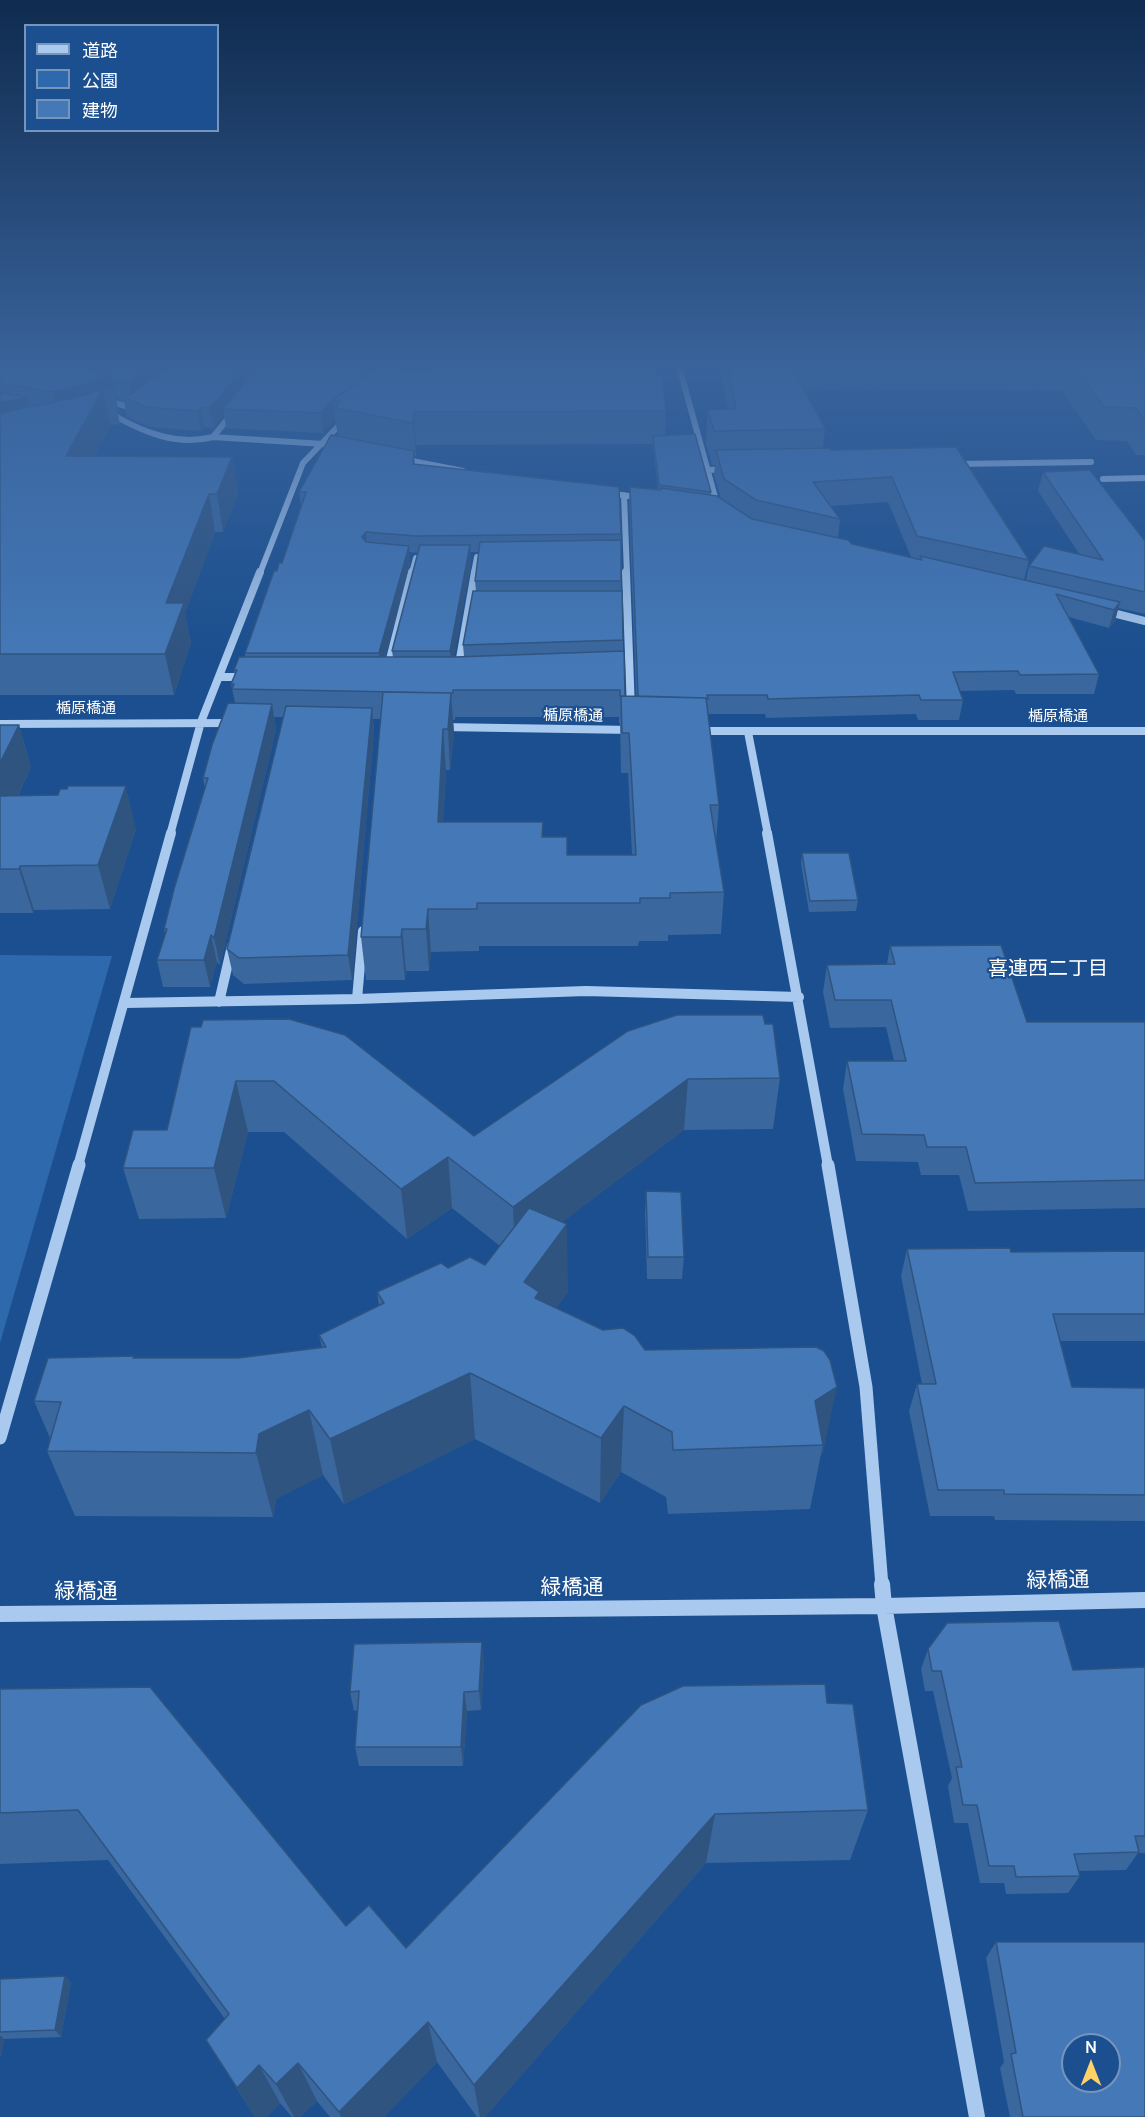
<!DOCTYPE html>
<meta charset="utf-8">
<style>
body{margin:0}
#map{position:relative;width:1145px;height:2117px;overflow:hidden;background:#1b4f8f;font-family:Manrope,"Noto Sans JP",sans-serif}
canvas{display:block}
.legend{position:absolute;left:24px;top:24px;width:195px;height:108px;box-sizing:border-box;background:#1b4f8f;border:2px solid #7695bc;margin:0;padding:8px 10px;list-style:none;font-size:18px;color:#fff}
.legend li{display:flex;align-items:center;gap:12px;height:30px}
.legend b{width:30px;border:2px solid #7695bc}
.north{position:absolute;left:1061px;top:2033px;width:60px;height:60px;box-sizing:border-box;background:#1b4f8f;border:2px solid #7695bc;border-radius:50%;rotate:0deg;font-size:16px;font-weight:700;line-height:24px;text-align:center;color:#fff}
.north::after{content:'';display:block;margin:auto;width:21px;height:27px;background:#ffd166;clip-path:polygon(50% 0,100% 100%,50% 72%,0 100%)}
</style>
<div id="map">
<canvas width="1145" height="2117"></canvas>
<ul class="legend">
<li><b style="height:8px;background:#a9c9ee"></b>道路</li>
<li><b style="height:16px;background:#2e69ad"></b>公園</li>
<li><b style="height:16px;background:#4478b7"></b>建物</li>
</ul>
<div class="north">N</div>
</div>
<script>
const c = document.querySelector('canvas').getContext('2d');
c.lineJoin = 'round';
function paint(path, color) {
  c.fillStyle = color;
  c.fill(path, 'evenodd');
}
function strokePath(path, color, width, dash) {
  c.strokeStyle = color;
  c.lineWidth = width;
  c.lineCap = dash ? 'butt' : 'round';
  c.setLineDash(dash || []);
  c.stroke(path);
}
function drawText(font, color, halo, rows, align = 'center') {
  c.font = font + ' Manrope,"Noto Sans JP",sans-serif';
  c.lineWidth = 4.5;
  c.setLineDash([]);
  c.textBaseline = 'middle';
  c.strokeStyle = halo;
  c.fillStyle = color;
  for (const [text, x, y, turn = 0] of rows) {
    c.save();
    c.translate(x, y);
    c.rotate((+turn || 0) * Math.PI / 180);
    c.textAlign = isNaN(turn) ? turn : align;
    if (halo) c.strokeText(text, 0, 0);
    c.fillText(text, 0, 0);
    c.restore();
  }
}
paint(new Path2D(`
 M0,955L112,956L0,1343Z`), '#2e69ad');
strokePath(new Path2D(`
 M679,366L718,508
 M102,400L134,408
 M115,416C145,433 178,446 213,437L324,444
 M213,437L234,411
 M402,459L463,471
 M954,464L1091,462
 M708,470L728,469
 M1103,479L1145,478
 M606,493L644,498
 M624,495L627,573
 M260,573L303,463L347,417
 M412,573L416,558
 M474,573L477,557`), '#a9c9ee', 6);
strokePath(new Path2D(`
 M626,572L631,711
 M1105,611L1145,621
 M458,670L475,572
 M387,671L412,572
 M219,677H249
 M0,724L234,723
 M441,727L633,730
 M696,731H1145
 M748,732L768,835
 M170,835L201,722L260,572`), '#a9c9ee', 8);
strokePath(new Path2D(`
 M767,833L828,1166
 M357,999L363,931
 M219,1002L232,946
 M125,1003L357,999L586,991L799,997
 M78,1166L171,833`), '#a9c9ee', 10);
strokePath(new Path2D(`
 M828,1165L866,1387L882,1586
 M0,1438L79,1165`), '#a9c9ee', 13);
strokePath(new Path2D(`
 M882,1584L884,1606L977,2117
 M0,1614L884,1606L1145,1600`), '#a9c9ee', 16);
paint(new Path2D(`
 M0,366L377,368L431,372L657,376L666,411L665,435L711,492V495L721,498L714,475L715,465H712L706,443L708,410L728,409L719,366H1145V455H1136L1127,441L1096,440L1062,390L803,389L825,429L823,448L831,450L956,447L1029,560L1024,580H1026L1029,566L1080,555L1038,491L1043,472L1145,541V614L1118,608L1115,621L1109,628L1069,617L1099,674L1094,694H1016L1014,690L959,691L963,700L959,720H918L916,714L766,718L765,714H708L719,805L716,842L724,892L721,934L668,935V941H639L638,946H479V951L431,952L429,971H406L405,980H366L361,937L381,719H373L374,732L352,980L244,984L233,975L227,949L283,717H274L276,730L220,965L217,962L210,987H163L157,960L165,934L164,929L205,788L203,778L235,703L231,684L235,676L234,670L245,657V653L277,571L282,563L301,507L299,492L338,436L335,419L323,433L226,428L224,414L214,428L204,427L201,431L150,427L127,417L124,400L115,398L120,425L111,424L94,456L232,457L238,494L223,532H215L185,613L191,643L174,695H0ZM653,444L658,490L630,487L629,504L636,696H625L621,591V540L619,487L415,465L414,456H416V445ZM888,502L911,557L852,544L838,538L840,519L831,506ZM409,552L418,553L392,651L393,657H385L410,563ZM470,552H479L475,581L476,591L463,645L464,656L454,657L471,563ZM455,717H619V723H620L621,773H628L632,855H567L543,837V822H443L446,770H450L454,733L453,720H455Z
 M0,725H19L31,767L18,796L136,829L110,909L34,910L33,913H0Z
 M802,853L858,900L856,911L809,912L801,864Z
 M890,946L1027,1022H1145V1208L968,1211L959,1175H921L918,1162L856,1161L843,1089L847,1061H894L886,1027L830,1028L823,992L827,965L887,964Z
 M765,1024L780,1078L773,1129L684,1130L562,1222L568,1292L556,1308L645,1350L830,1360L823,1453L821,1454L810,1509L668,1514L666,1497L621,1472L600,1503L475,1439L344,1504L323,1475L276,1499L273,1517L75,1516L47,1451L50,1438L34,1401L134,1358H238L322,1347L319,1335L379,1306L377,1292L448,1268L485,1265L500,1246L452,1208L407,1239L284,1132H248L226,1218L139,1219L123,1168L167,1130L191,1027L474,1136Z
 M646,1191L684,1257L682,1279H647L645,1213Z
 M907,1249L1011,1252L1145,1251V1341H1060L1072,1387L1145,1388V1521L995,1520L994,1516H930L909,1411L917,1384H922L901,1276Z
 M928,1649L1073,1670L1145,1667V1853H1138L1126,1870L1078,1871L1080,1876L1068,1893L1006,1894L1004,1883H980L968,1823H954L948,1786L952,1778L933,1691H925L921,1669Z
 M484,1661L481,1710L467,1711L463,1766H359L355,1747L358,1710L354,1711L350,1692Z
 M0,1689L346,1926L406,1948L827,1703L868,1810L850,1860L706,1863L485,2117H477L437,2062L384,2117H330L317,2101L300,2117H292L280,2103L267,2117H255L206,2040L225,2019L108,1860L0,1864Z
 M996,1942L1145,2117H1010L1000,2068L1004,2062L986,1958Z
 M65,1976L71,1983L61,2037L4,2039L1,2056H0V1979Z`), '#3a679d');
paint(new Path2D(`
 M151,366H179L133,402L129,383Z
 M245,366H262L223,409L224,414L214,428L210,408Z
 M370,366H377L369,394L340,401L333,400L335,419L323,433L321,413L333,400Z
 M111,374L118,409H117L113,389H103L111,424L75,493L53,392Z
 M27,397L36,433L0,441V403Z
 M200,408L204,427L201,431L198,411Z
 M414,412L416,445V456L413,423Z
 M232,457L238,494L223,532L217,494Z
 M209,494L215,532L185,613L191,643L174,695L165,654L166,603Z
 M366,532L367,549L362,537Z
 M470,545L471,563L452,671L450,651Z
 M409,546L410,563L381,671L379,653Z
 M1120,602L1115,621L1109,628L1114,610Z
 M451,693L454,733L450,770L448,729Z
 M272,704L276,730L220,965L214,938Z
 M372,708L374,732L352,980L348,955Z
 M19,725L31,767L0,834V763Z
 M443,729L446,770L441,864L438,822Z
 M126,786L136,829L110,909L98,865Z
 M20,866L34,910L33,913L19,869Z
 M428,909L431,952L429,971L426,929Z
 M402,929L406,971L405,980L401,937Z
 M211,935L217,962L210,987L204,960Z
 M688,1079L684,1130L515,1258L513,1207Z
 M236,1081L248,1132L226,1218L214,1168Z
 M448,1157L452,1208L407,1239L401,1189Z
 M567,1224L568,1292L540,1331L524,1282Z
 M470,1373L475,1439L344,1504L330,1439Z
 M837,1387L823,1453L821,1454L823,1445L815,1401Z
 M624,1406L621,1472L600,1503L601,1438Z
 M309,1410L323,1475L276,1499L273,1517L256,1453L259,1434Z
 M482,1642L484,1661L481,1710L479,1691Z
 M464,1692L467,1711L463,1766L461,1747Z
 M715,1814L706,1863L485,2117H480L474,2085Z
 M65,1976L71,1983L61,2037L55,2030Z
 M428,2022L437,2062L384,2117H341L339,2112Z
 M0,2035L4,2039L1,2056L0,2055Z
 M298,2063L317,2101L300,2117H294L276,2084Z
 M259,2065L280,2103L267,2117H255L237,2088Z`), '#305480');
const building = new Path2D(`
 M0,366H82L111,374L84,385L53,392L0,383Z
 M82,366H151L129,383L111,379V374Z
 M169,366H245L210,408H200L198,411L146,407L123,397L133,393Z
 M258,366H370L368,374L333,400L321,413L223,409Z
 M378,366L431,372L432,366H656L657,376L662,375L666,411L414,412L413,423L335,408L340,401L333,400Z
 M728,366H791L825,429L714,431L708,410L736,409Z
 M1075,366H1145V421L1136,408L1104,407Z
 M107,387L113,389H103L66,456L232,457L217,494H209L166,603H184L165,654H0V413L86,395Z
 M0,393L27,397L0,403Z
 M695,434L711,492L659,485L653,436Z
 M331,435L414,451L413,464L619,487L621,534L416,536L366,532L362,537L366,542L409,546L379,653H245L274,571H277L279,563H282L306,492H299Z
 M956,447L1029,560L917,536L892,477L813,482L840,519L756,500L724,479L716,450L830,448L831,450Z
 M1090,470L1145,541V592L1029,566L1044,546L1103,560L1043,472Z
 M630,487L661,490V488L717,496L752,519L848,540L852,544L922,560L920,556L1120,602L1114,610L1056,594L1099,674L1020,675L1018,671L953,672L963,700H921L919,695L768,699L767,695H707L708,699H706V698L638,696Z
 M621,540V581H475L480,542Z
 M420,545H470L450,651H392Z
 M473,591H622L623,640L463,645Z
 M624,651L625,696H620V690H453V693L232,689L234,684H231L237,670H234L239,657H456Z
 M383,692L451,693L448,729H443L438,822H543L542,837H567V855H636L629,733H622L621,696L706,698L719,805H710L724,892L670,893V898H640V903H477V909H428L426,929H402L401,937H361Z
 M228,703L272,704L214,938L211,935L204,960H157L167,929H164L174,889L208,778H203L212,745Z
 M286,706L372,708L348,955L239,958L227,949Z
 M0,725H19L0,763Z
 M68,786H126L98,865L20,866L19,869H0V796L58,795L60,789H67Z
 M802,853H849L858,900L810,901Z
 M1001,945L1027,1022H1145V1180L975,1183L966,1147H927L924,1135L862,1134L847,1061H906L891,1000H835L827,965L895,964L890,946Z
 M677,1015H763L765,1024H773L780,1078L688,1079L513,1207L448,1157L401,1189L274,1081H236L214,1168H123L133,1130H167L191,1027H201L203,1020L289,1019L345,1035L474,1136L628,1031Z
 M646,1191L681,1192L684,1257H648Z
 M529,1208L567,1224L524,1282L539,1292L535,1298L603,1330L623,1328L635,1336L645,1350L816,1347L824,1351L830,1360L837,1387L815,1401L823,1445L673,1450L672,1432L624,1406L601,1438L470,1373L330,1439L309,1410L259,1434L256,1453L47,1451L61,1402L34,1401L48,1358L134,1356L133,1358H238L326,1347L319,1335L384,1303L377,1292L441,1263L448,1268L470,1257L485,1265Z
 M1010,1248L1011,1252L1145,1251V1314H1053L1072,1387L1145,1388V1495L1004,1494V1490H938L917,1384H936L907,1249Z
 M1059,1621L1073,1670L1145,1667V1836H1135L1139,1852L1074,1854L1080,1876L1016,1877L1014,1866H989L977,1805H963L956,1767H962L941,1671H932L928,1649L947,1623Z
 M482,1642L479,1691L464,1692L461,1747H355L359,1691L350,1692L354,1644Z
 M825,1684L827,1703L853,1704L868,1810L715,1814L474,2085L428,2022L339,2112L298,2063L276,2084L259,2065L237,2088L206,2040L229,2014L78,1810L0,1813V1689L150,1687L346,1926L369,1905L406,1948L641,1705L683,1686Z
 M996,1942H1145V2117H1023L1011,2054L1016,2053ZM1073,2045H1109V2081H1073Z
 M65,1976L55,2030L0,2032V1979Z`);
paint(building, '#4478b7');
strokePath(building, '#305480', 1.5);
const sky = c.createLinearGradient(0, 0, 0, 663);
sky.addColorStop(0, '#0f2b4f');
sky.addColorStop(0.55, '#39639b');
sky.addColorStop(1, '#39639b00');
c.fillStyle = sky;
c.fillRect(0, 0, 1145, 663);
drawText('15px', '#fff', '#1b4f8f', [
 ["楯原橋通",86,709],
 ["楯原橋通",573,716,1],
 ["楯原橋通",1058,717]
]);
drawText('20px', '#fff', '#1b4f8f', [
 ["喜連西二丁目",1048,969]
]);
drawText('21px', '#fff', '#1b4f8f', [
 ["緑橋通",1058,1581,-1],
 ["緑橋通",572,1588],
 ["緑橋通",86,1592]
]);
</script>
